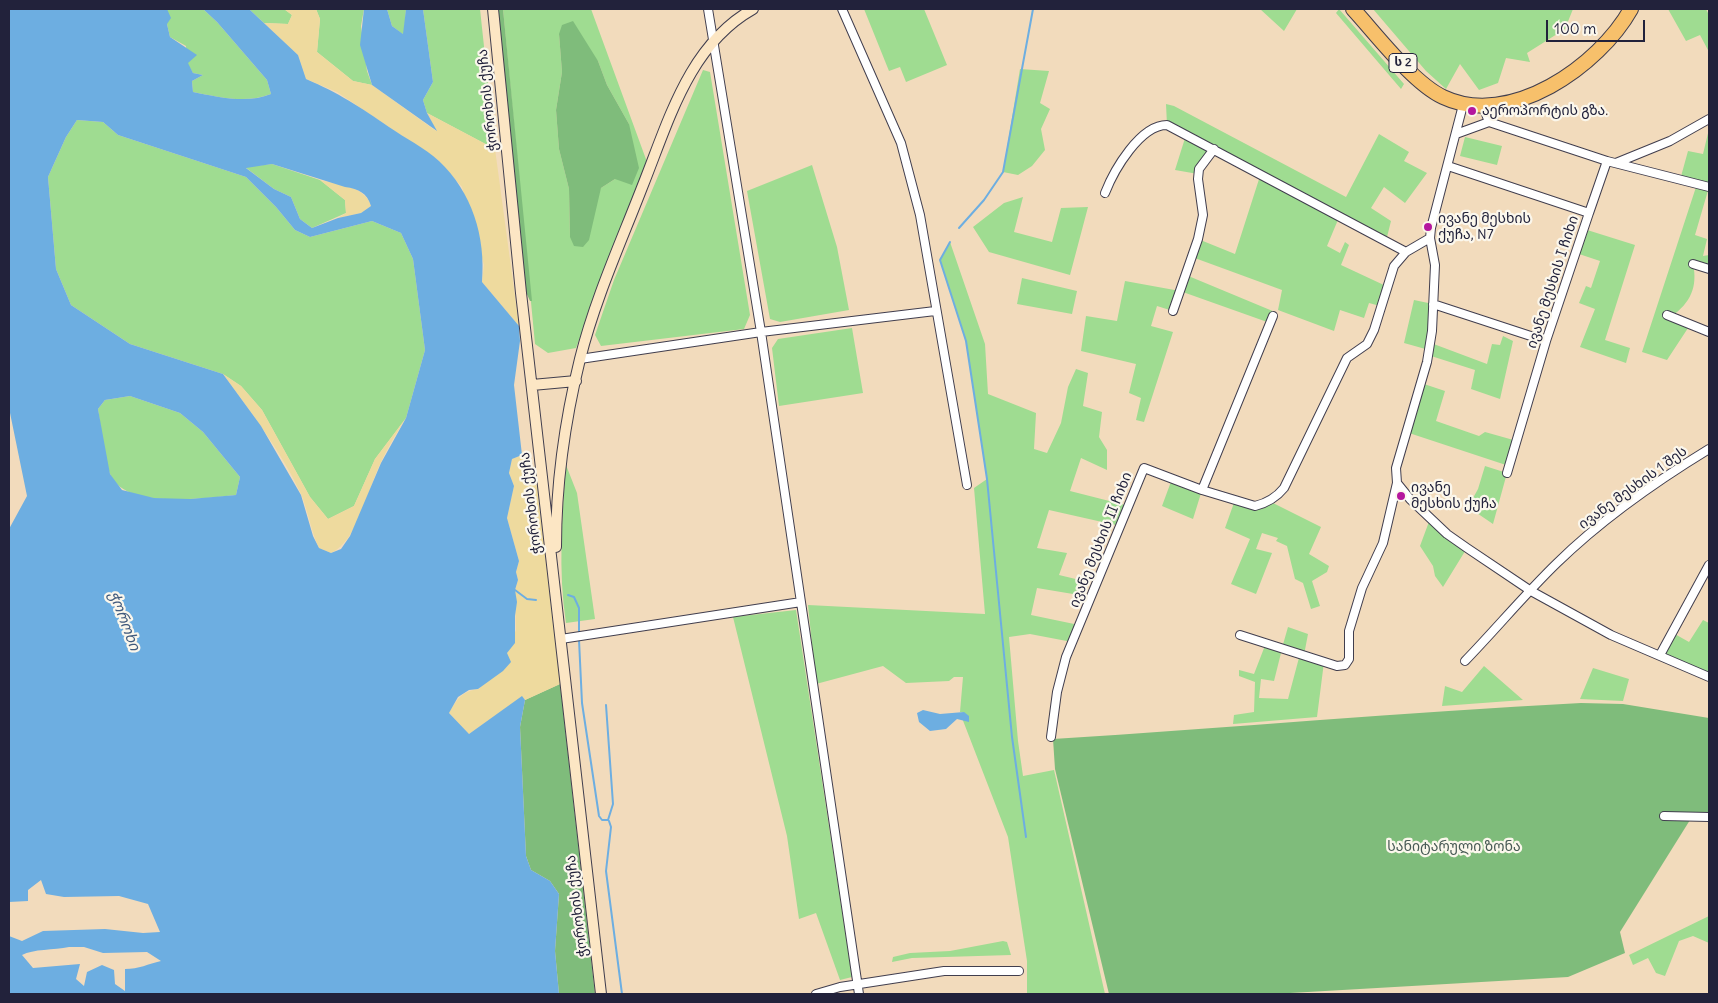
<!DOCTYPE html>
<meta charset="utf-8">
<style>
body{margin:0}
#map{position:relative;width:1718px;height:1003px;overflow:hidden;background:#f2dbbc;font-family:Delius,sans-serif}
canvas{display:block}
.frame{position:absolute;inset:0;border:10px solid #22223b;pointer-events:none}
.scale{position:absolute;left:1546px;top:20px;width:99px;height:22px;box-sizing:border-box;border:2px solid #22223b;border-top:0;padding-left:6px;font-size:15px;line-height:18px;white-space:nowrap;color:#22223b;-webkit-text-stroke:4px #fbf7ec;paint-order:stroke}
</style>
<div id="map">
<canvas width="1718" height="1003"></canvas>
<div class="frame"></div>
<div class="scale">100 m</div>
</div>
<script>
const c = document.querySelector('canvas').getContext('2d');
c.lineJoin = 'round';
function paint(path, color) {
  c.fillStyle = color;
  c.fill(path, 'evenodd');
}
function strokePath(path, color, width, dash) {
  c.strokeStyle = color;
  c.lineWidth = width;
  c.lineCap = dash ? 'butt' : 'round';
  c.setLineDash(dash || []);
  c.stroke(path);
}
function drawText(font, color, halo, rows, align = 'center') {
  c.font = font + ' Delius,"Noto Sans Georgian",sans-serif';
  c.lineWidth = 4.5;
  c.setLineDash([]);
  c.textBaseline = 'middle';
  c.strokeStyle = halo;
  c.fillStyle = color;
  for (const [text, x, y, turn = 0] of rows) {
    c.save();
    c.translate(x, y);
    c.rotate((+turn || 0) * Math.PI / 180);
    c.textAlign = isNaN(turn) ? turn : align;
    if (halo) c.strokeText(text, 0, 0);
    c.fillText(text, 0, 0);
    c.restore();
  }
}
paint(new Path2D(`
 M167,9H203L217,22L267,80L271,94C246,104 218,97 193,92L192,81L203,75L193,73L187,63L186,46L170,37L167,24Z
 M249,9H284L292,15L288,24L264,23Z
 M316,9H364L361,26L367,71L372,85L353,81L317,52L320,19Z
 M387,9H406L404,35L392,26Z
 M423,9H480L495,149L427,113L423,100L433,82Z
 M503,9H591L647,162L576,348L548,353L535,344ZM559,34L598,61L607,85L629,124L615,179L601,188L570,237L569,189L559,149L556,110L562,72Z
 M864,9H924L947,65L906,82L900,67L889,71Z
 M1260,9H1297L1284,31Z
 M1339,9L1404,84L1401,89L1336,13Z
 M1373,9H1573L1565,29L1527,53L1530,62L1506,58L1498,83L1479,90L1460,64L1446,89L1426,71Z
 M1668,9H1706L1709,15V52L1700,35L1686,41Z
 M1020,69L1049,71L1040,103L1050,109L1041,129L1045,150L1032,166L1018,175L1003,172Z
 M703,70L710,72L750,315L744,329L601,346L595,335L614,280Z
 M1166,104L1174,106L1346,197L1379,134L1409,152L1404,161L1427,173L1405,203L1384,187L1371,208L1391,221L1386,241L1340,215L1327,246L1340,253L1345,242L1349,245L1341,265L1386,286L1380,306L1369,303L1364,318L1340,310L1334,331L1278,310L1282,290L1192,257L1198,239L1235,254L1261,173L1214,149L1198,174L1175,170L1186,135L1167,125Z
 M77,120L103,122L118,135L246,177L276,207L295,230L310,237L372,221L401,233L413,259L425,350L406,418L375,459L354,506L328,519L310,497L262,410L241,386L223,374L130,344L71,305L56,269L48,177L66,137Z
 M1709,129V187L1695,235L1707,239L1703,256L1709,255V269L1693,264C1698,287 1690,303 1672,316L1690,325L1667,360L1642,352L1697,184L1680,180L1688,151L1703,154Z
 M1465,137L1502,146L1497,165L1460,156Z
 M272,164L320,180L345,200L346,213L312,228L300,219L291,197L274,189L245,167Z
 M812,165L837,247L849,310L780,322L770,319L747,191Z
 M1023,197L1014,232L1052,242L1061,208L1088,207L1070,275L989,252L973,227L1004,203Z
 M1584,229L1635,245L1605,340L1630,348L1626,363L1580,347L1595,309L1579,303L1586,286L1591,288L1600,261L1576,253Z
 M950,242L985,344L988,394L1036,413L1034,449L1047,453L1061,423L1068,387L1076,369L1088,373L1083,406L1102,412L1099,437L1107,450V470L1081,458L1070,491L1129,506L1120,526L1049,510L1037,548L1067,553L1059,575L1084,581L1079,595L1037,588L1031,615L1079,625L1072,642L1030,634L1009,637L1018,741L1023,776L1054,770L1105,994H1027V961L1008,837L962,718L964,712H960L963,677H954L949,681L906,683L883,666L816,684L808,605L985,614L974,488L987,479L966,341L940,260Z
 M1186,275L1275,312L1270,323L1180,291L1173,311L1157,306L1151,326L1173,332L1144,422L1136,420L1141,398L1129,393L1136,364L1081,351L1086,316L1117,321L1125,281L1180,291Z
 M1022,278L1077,291L1072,314L1017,304Z
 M1414,300L1433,304L1431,343L1487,364L1492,344L1500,345L1503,336L1513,341L1500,399L1471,389L1475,370L1428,355L1429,350L1404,343Z
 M852,328L863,393L779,406L772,348L778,339Z
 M1421,383L1445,391L1436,421L1479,436L1485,432L1517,441L1509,466L1406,432Z
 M130,396L180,413L203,432L240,477L236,495C205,498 124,510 110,474C103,456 101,428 98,409L105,400Z
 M566,465L577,493L595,619L566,623C558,570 562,518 566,465Z
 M1485,466L1507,473L1493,524L1468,507L1478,489Z
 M1172,479L1202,490L1193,519L1162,506Z
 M1235,500L1255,506L1269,501L1321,527L1309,554L1329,566L1327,572L1312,581L1320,606L1311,609L1303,583L1295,579L1287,546L1276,541L1278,538L1262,533L1256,549L1272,553L1256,594L1231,584L1250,539L1225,528Z
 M1430,519L1467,548L1443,587L1435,576L1433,566L1420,546Z
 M796,610L852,977L840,980L816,913L799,919L787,836L733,617Z
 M1703,620L1709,623V671L1707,676L1660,655L1673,633L1689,642Z
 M1288,627L1308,634L1304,655L1324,662L1317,717L1233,724L1234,715L1254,712L1255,682L1239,676V670L1254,674L1266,643L1282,648ZM1282,649L1300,654L1288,699L1259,698L1261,679L1274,681Z
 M1484,666L1523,700L1442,706L1445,686L1462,692Z
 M1593,668L1629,679L1623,701L1580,699Z
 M1709,916V943L1693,936L1679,941L1665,976L1656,973L1648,958L1633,965L1629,955Z
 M1003,941L1007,942L1011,955L912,958L892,962L893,957L910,953L950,951Z`), '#9fdc91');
paint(new Path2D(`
 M493,9H503L532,301H530L526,292Z
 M573,21L598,61L607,85L629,124L639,168L632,185L615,179L601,188L589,240L583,247L574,246L570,237L569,189L559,149L556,110L562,72L559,34L562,25Z
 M560,684L595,994H559L555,951L559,894L550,881L531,870L526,856L520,727L525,700Z
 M1581,703L1623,704L1709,718V813L1695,812L1620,932L1625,953L1568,977L1273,994H1109L1055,769L1053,739C1229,728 1404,712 1581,703Z`), '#7fbc7b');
paint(new Path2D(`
 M284,9H316L320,19L317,52L353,81L372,85L436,131L427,113L495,149L519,326L482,282L484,265L462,187L438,160L337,92L306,79L298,55L264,23L288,24L292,15Z
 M320,180C339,185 365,186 371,206L361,213L338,218L346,213L345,200Z
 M223,374L241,386L262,410L310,497L328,519L354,506L375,459L406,418C397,432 388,447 381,462C368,488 358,541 331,553L319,548C311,531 308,511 301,494C281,451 251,412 223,374Z
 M522,455L537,487L560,684L525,700L522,697L469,734L449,713C457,699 462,691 479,689L507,653L516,630L515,590L518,580L516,572L519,561L507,518L514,486L509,473L512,459Z`), '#eeda9e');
paint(new Path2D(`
 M9,9H167L171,18L167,24L170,37L197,55L188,63L193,73L203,75L192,81L193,92C218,97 247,104 271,94L267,80L217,22L203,9H249L298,55L306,79C339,93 360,107 389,127C405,138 425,148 439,161C472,192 486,237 482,282L519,326L520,341L514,385L522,455L512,459L509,473L514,486L507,518L519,561L516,572L518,580L515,590L517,602L515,616V643L507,653L511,662L503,671L478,689L469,690L458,697L449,713L469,734L522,696L525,700L520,727L526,856L531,870L550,881L559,894L555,951L559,994H9V936L22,941L43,931L105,929L143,933L160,932L148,904L119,896L64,897L46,894L41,880L28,890V901L9,902V529L27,496L9,408ZM77,120L103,122L118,135L246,177L276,207L295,230L310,237L372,221L401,233L413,259L425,350L406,418L381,463L350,536L341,549L331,553L319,548L313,536L301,495L261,426L223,374L130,344L71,305L56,269L48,177L66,137ZM272,164L345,187C359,189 367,193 371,206L361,213L338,218L312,228L300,219L291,197L274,189L246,168ZM130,396L180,413L203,432L240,477L236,495L190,499L154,498L122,490L110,474L98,409L105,400ZM69,947H84L103,953L147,952L161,961C148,964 139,969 125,969V991L115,984L114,970L102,965L87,972L84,986L76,979L80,964L33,968L22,955C33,949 54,950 69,947Z
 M364,9H387L392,26L403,34L406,9H423L433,82L423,100L427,113L437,131L372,85L360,45Z
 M923,710L940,714L964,712L969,716V722L957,719L946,729L930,731L919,722L917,713Z`), '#6daee1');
strokePath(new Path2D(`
 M959,228L984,200L1003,172L1033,9
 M950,242L940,260L966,341L987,479L1012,737L1026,837
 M515,590L527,599L536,600
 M568,595L574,597L579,608V635
 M579,640L582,703L599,816L602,820H608L613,804L606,705
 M609,821L611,827L606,871L622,994`), '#6daee1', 2);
const street = new Path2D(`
 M708,9L761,332L859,994
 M842,9L901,143L920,215L967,485
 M1463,105L1431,228L1430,238L1435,265L1432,331L1427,362L1396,468L1397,483L1410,499L1447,534L1467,548L1531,591L1611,635L1709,677
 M1483,106L1489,122L1607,161L1709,187
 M1456,134L1489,122
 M1616,163L1670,141L1709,119
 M1448,166L1589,213L1546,341L1507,473
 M1105,193C1114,170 1140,125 1167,125L1406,252
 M1589,213L1607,161
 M1693,264L1709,269
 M1433,304L1546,341
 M1173,311L1198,239L1203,215L1198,179L1199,169L1214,149
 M1667,315L1709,332
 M580,359L761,332L935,311
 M1202,490L1273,316
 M1240,635L1337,666L1345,665L1349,659V631L1362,588L1383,543L1397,483
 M561,639L801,602
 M1660,655L1709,565
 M1465,661C1496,629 1525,594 1557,563C1602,519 1655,482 1709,449
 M1051,737L1057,692L1066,657L1144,468L1202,490L1255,506C1267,503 1276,498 1284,488L1347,358L1367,344L1374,330L1394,266L1406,252L1430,238
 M1664,816L1709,817
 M816,994L840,987L944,971H1019`);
const secondary = new Path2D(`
 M493,9L521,293L601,994
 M532,385L576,381
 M556,547C556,484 565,420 580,359C595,299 621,242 643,185C669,120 689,45 753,9`);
const highway = new Path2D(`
 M1353,9C1376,34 1413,83 1443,97C1510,129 1599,66 1631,9`);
strokePath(street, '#413e4e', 10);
strokePath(secondary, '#413e4e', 12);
strokePath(highway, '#413e4e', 16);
strokePath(street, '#fff', 8);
strokePath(secondary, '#fce6c4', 10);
strokePath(highway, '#f7c06b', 14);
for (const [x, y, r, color] of [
 [1472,111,5,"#b5179e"],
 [1428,227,5,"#b5179e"],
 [1401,496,5,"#b5179e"]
]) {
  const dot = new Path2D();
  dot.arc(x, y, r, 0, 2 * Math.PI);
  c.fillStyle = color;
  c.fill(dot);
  strokePath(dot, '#fbf7ec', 2);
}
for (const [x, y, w] of [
 [1403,63,28]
]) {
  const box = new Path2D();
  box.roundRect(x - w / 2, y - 9.5, w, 19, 4);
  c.fillStyle = '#fbf7ec';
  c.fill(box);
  strokePath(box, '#22223b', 1);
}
drawText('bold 12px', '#22223b', null, [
 ["ს 2",1403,63]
]);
drawText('14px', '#22223b', '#fbf7ec', [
 ["ჭოროხის ქუჩა",488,100,-96],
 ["ივანე მესხის I ჩიხი",1553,282,-72],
 ["ივანე მესხის 1 შეს",1633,488,-36],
 ["ჭოროხის ქუჩა",531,503,-97],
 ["ივანე მესხის II ჩიხი",1101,540,-68],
 ["ჭოროხის ქუჩა",577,906,-97]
]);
drawText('14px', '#22223b', '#fbf7ec', [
 ["აეროპორტის გზა.",1482,111],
 ["ივანე მესხის",1438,219],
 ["ქუჩა, N7",1438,235],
 ["ივანე",1411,488],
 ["მესხის ქუჩა",1411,504]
], 'left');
drawText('14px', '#485a55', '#fbf7ec', [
 ["სანიტარული ზონა",1454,847]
]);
drawText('italic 15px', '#405a7d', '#fbf7ec', [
 ["ჭოროხი",124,621,69]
]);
</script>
